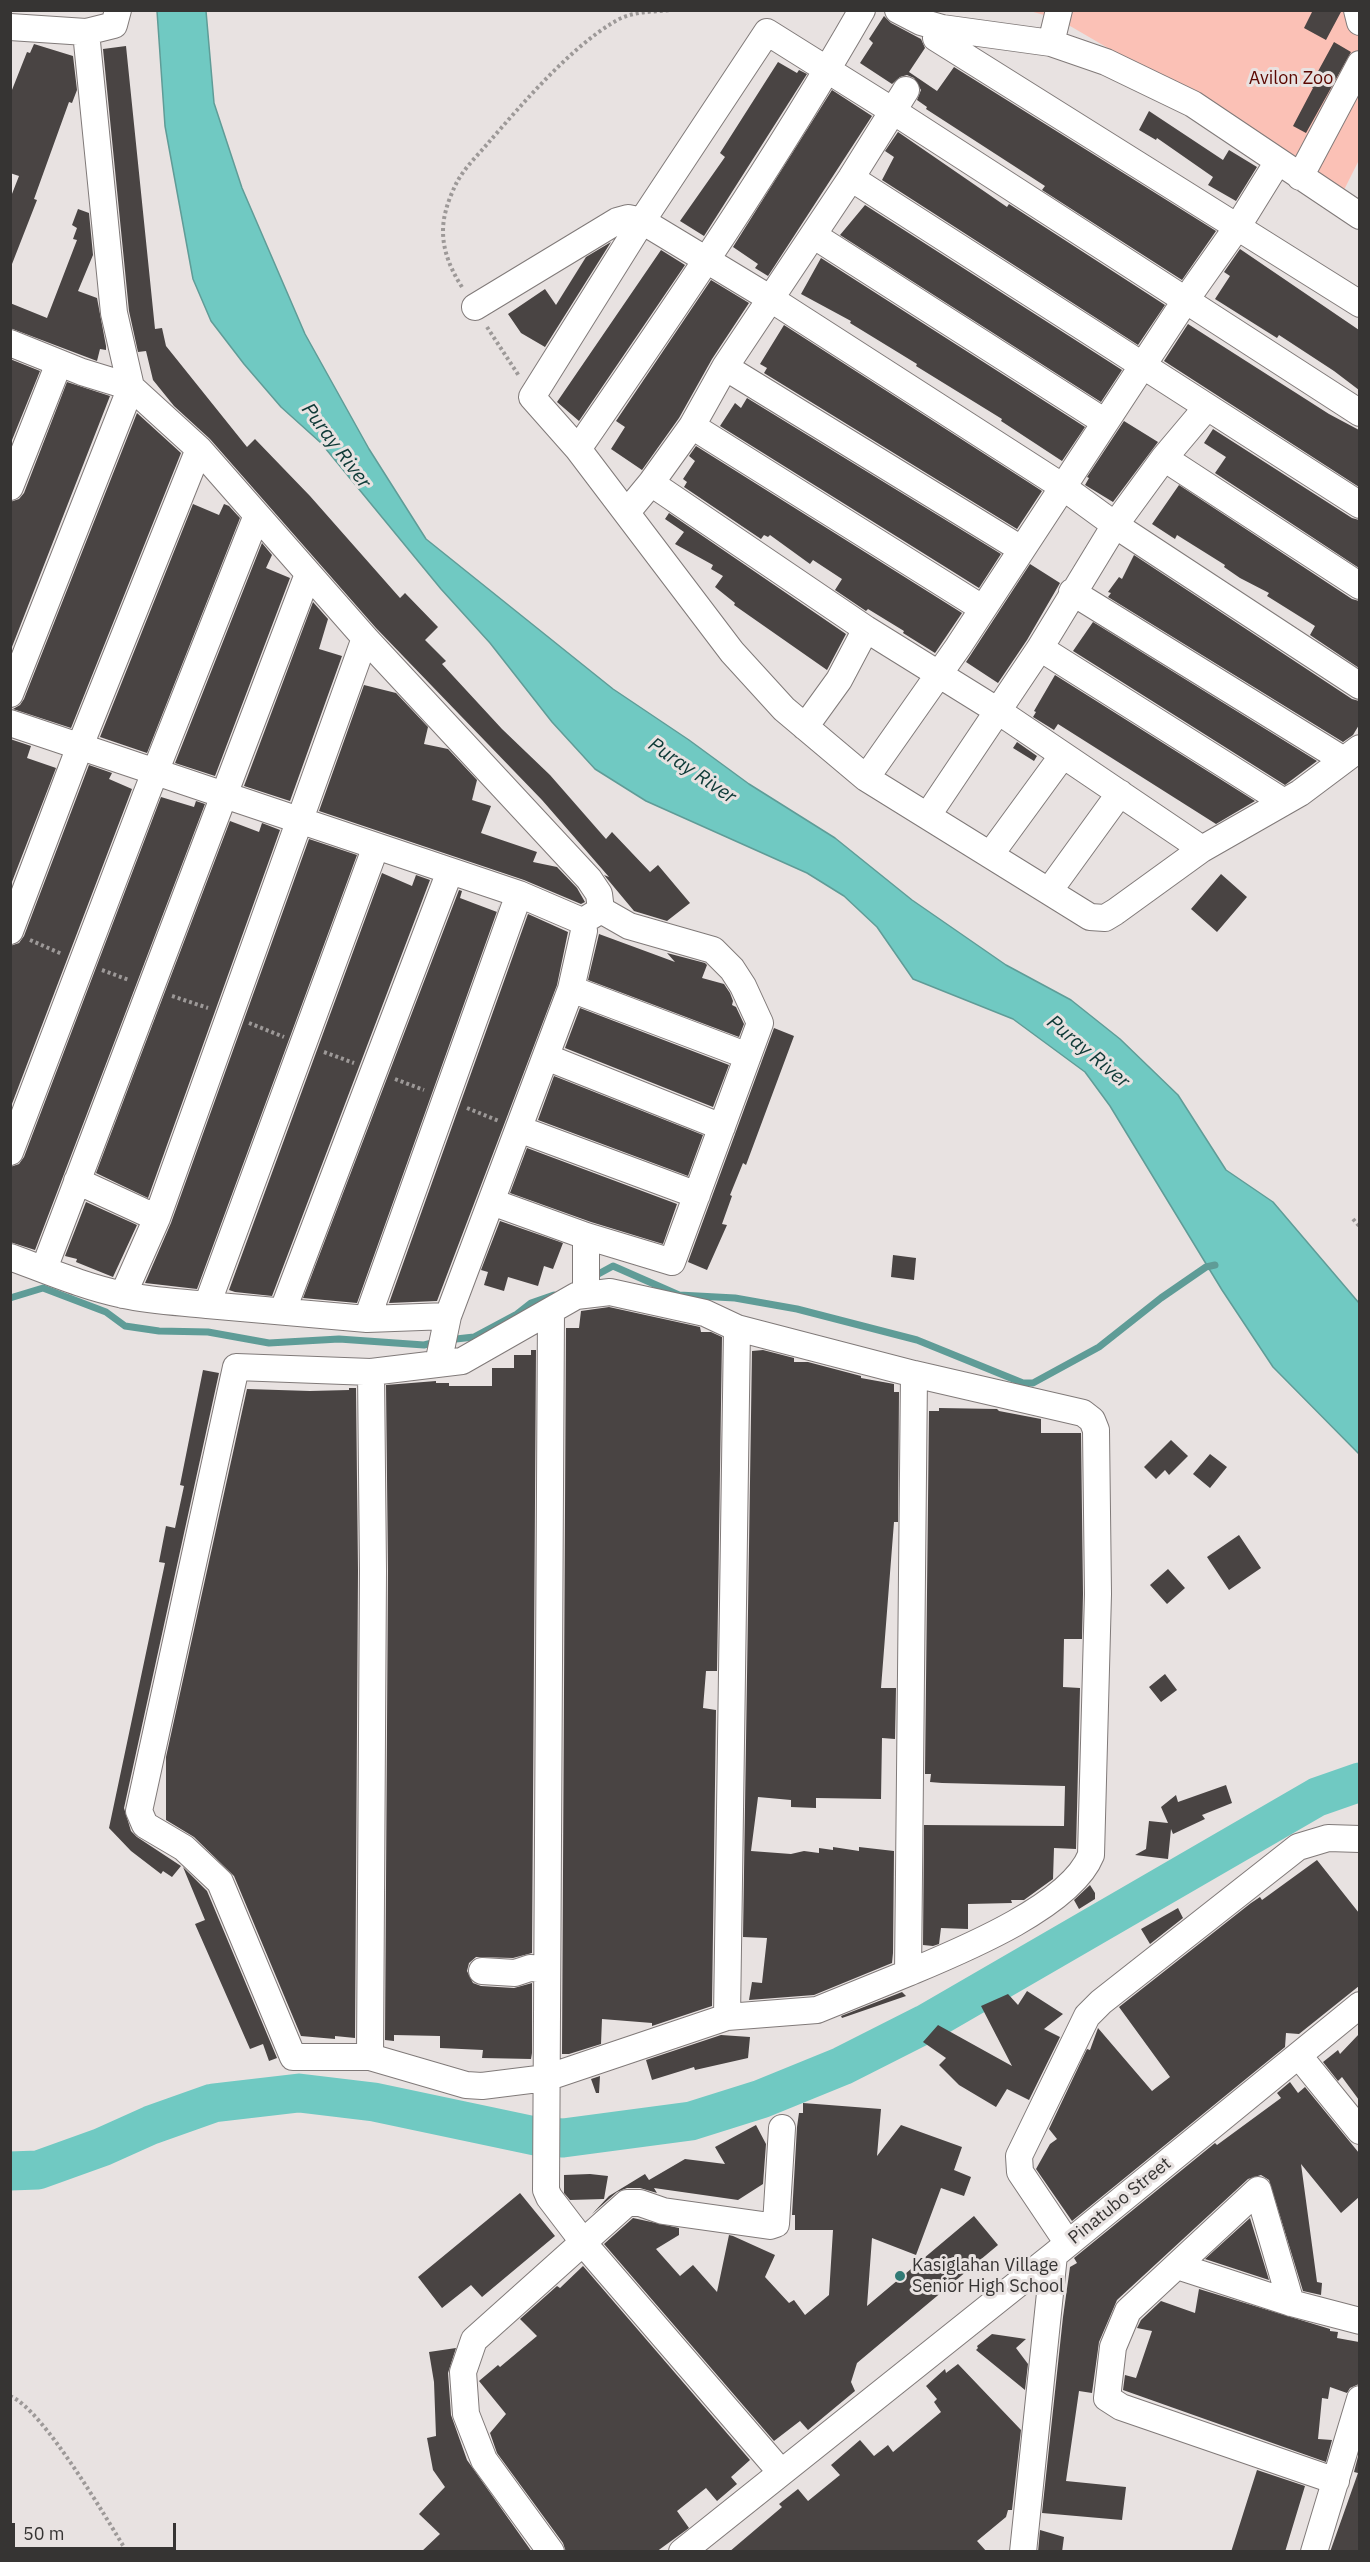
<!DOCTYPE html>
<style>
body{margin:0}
#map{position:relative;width:1370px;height:2562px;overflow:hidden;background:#e8e2e1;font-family:"IBM Plex Sans",sans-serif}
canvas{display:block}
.frame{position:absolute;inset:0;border:12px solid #363433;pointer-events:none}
.scale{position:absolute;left:12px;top:2523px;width:164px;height:27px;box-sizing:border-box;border:3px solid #363433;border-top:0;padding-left:8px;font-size:18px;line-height:21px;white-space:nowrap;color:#363433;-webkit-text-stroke:4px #e8e2e1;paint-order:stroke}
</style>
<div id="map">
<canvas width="1370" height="2562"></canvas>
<div class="frame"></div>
<div class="scale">50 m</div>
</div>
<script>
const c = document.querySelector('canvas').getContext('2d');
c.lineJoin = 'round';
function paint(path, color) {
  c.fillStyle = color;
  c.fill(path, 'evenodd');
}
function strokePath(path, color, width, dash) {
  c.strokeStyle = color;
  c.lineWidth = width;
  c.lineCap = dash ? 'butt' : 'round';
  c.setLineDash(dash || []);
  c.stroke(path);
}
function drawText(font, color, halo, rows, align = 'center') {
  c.font = font + ' "IBM Plex Sans",sans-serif';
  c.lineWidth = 6;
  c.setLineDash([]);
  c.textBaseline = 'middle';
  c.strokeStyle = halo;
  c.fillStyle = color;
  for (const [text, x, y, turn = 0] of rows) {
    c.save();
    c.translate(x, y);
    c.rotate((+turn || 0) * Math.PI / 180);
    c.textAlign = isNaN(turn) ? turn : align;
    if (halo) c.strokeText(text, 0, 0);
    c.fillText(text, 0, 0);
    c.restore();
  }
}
paint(new Path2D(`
 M1030,11H1359V160L1340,198L1201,102L1058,19Z`), '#fbc1b6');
const water = new Path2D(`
 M157,11H206L214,103L242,188L305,334L369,449L426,539L613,689L689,740L749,784L835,838L912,900L1006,965L1071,1000L1120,1039L1178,1095L1226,1170L1273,1202L1359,1303V1454L1273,1367L1222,1290L1110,1106L1085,1072L1013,1019L913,979L877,927L844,896L807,873L646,801L595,769L552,722L490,643L441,589L321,443L281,407L244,364L211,321L193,279L165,126Z`);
paint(water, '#70c9c2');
strokePath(water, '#5f9c97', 1.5);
strokePath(new Path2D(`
 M591,1278L613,1266L679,1295L735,1298L797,1309L917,1340L1023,1383H1033L1099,1347L1161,1298L1206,1267L1215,1265
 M10,1298L43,1288L106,1312L125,1326L159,1331L208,1332L269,1343L339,1339L424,1345L436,1342
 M447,1340L474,1337L517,1314L531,1303L554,1295`), '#5f9c97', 7);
strokePath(new Path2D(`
 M10,2171L38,2170L102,2147L151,2125L213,2103L299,2093L374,2102L535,2136L563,2138L691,2121L761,2099L842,2066L925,2024L1317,1797L1360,1782`), '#70c9c2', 39);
paint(new Path2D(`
 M1313,10H1342L1326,40L1304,28Z
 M884,16L891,23L921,39L925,48L909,72L937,91L954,67L1216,231L1182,280L1042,190L1045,186L926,109L927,107L917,100L921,90L914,78L907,75L900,77L892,84L860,63L873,43L869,39Z
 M1334,42L1351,52L1306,133L1293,126L1313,88L1311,86L1316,75Z
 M34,44L73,56L77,90L72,103L69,102L34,199L37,200L12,264L10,199L19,176L10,173V95L27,52L30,53Z
 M126,46L155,329L162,328L166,346L247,447L255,439L310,496L400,598L405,593L438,627L425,640L446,661L442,664L502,729L550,775L606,839L612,832L650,872L658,865L690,903L667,921L634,911L604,875L609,877L542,800L376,628L210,439L174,406L153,380L146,351L138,352L129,311L103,49Z
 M778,62L797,73L799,70L807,74L704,236L680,221L725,157L720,153Z
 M832,90L872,116L768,276L755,268L758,264L733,247Z
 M1149,111L1223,160L1229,150L1257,167L1236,201L1208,185L1213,177L1157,138L1156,140L1139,130Z
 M898,132L1007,207L1009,204L1165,305L1138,345L882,180L894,157L885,151Z
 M865,205L1122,370L1101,402L840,235Z
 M78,209L89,213L93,255L78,291L97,298L106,346V350L100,349L97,361L10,328V303L47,318L77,240L73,239L77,228L72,225Z
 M611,242L545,347L521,333L508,314L545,289L556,305L586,257Z
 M1240,249L1359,330V390L1334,371L1279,335L1277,338L1215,299L1230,276L1224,272Z
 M661,250L685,265L579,421L557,402Z
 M821,258L1085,427L1062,461L1001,421L1002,419L916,366L917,364L850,323L851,321L801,294Z
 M711,280L749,303L712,359L679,418L642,470L611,449L625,427L616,421Z
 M1188,324L1329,414L1359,430V487L1164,361Z
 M784,325L1042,491L1017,529L764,373L767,368L760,364Z
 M10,359L40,371L10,445Z
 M67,382L110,396L10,652V502L19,499L24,493Z
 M747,398L1001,554L979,588L720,426L735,403L741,408Z
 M137,413L181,453L71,728L13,709L20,705L24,699Z
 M1124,421L1158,442L1113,502L1085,485L1089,478L1087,477Z
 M1213,429L1352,518L1359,520V568L1215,473L1226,457L1204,443Z
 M696,446L962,613L935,653L903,633L904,631L868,609L866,611L835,590L842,579L813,560L810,564L770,535L768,537L764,535L761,539L684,487L687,482L683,479L695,461L689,456Z
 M1179,485L1352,599L1359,601V668L1310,635L1315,626L1267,596L1269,593L1240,578L1224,567L1225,565L1177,535L1175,539L1152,524Z
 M193,504L219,515L224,504L229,506L240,518L147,753L100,737Z
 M669,513L846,634L827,670L734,605L735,603L715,587L723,576L711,569L713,565L675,544L684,532L665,519Z
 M262,543L272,555L266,568L290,578L215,776L175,763Z
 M1134,555L1352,699L1359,701V725L1353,735L1343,742L1108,597L1111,593L1108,592L1119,577L1122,579Z
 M1030,564L1060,583L1027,640L998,683L966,662Z
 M313,602L328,619L319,649L342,656L290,801L244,786Z
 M1093,622L1317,761L1285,785L1073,651Z
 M1055,675L1255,801L1216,824L1058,724L1054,730L1033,717L1036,712L1034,711Z
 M364,685L396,693L428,727L424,744L448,749L477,780L472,800L491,806L481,833L537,852L533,862L557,867L577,888L585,902L581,904L524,880L319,811Z
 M10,739L31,746L27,758L56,768L10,887Z
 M1017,742L1037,756L1034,761L1013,748Z
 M89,765L112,773L109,779L132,789L10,1109V946L19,943L24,936Z
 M161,797L194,807L196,801L205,804L35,1250L10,1242V1167L19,1164L24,1157Z
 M230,821L259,832L262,823L280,830L148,1198L96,1173Z
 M309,839L357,855L197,1289L145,1283L171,1223Z
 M382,873L412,886L416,875L430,880L272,1296L235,1292L229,1290Z
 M1221,874L1247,897L1217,932L1191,909Z
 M459,890L462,891L460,898L497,912L500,903L357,1303L303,1298Z
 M528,914L568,932L557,985L437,1301L389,1303Z
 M599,934L675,962L667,953L705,963L707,965L702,978L724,984L730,993L733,1001L732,1005L736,1007L744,1024L739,1037L588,980Z
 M580,1008L729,1065L713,1107L565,1048Z
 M774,1028L794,1036L746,1165L743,1163L730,1195L732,1196L722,1224L727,1225L707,1270L688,1262Z
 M554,1076L703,1135L688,1176L538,1120Z
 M527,1148L677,1204L663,1244L591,1222L510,1193Z
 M86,1202L137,1225L113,1277L76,1262L77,1259L65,1256Z
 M500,1221L563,1243L553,1269L544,1266L538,1286L508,1277L504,1291L484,1285L488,1272L481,1270Z
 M893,1255L916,1258L914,1280L891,1277Z
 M609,1307L700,1327L701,1332H711L722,1337L717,1671H706L703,1708L716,1710L712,2006L652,2026V2023L602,2019L601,2044L569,2054H562L566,1328H579L581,1311Z
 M531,1350H536L532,1953L513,1958L476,1957L469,1963L467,1971L473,1983L481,1986L514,1988L532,1983V2053L531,2059L482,2058L483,2050L440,2048V2036L394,2035V2041L385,2040L388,1571L386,1385L436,1381V1383H449V1386H492V1368H514V1355H531Z
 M763,1350L794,1358V1362H808L861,1376V1378L894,1384V1392H899L898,1522H894L881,1688H896L895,1739L882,1738L881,1799L816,1798V1808L791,1807V1800L758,1797L751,1851L791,1854L804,1851L819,1853V1848L833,1850V1847L859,1851V1847L894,1851L893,1953L892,1963L814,1995L749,2000L752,1982L762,1983L767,1938L743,1937L752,1351Z
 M203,1370L219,1373L124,1808L131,1831L137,1837L181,1866L172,1877L163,1871L161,1874L131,1851L109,1828L165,1563L159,1562L166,1526L175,1528L184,1486L180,1485Z
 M349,1388H356L358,1571L355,2038L335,2036V2039L301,2036L234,1876L194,1837L166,1820V1757L247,1389L310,1391L349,1390Z
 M939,1408L997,1409L999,1411L1041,1419V1433H1081L1083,1594L1082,1639H1064L1063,1687L1080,1688L1076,1849L1054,1848L1053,1879L1024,1900H1011L1012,1903L968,1904V1929L941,1928L939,1944L933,1946L923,1945L924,1825L1064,1826L1065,1786L942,1783L930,1782L931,1774H925L929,1411H939Z
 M1171,1440L1188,1456L1169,1475L1165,1470L1156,1479L1144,1467Z
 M1210,1454L1227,1467L1210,1488L1193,1474Z
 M1239,1535L1261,1568L1229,1590L1207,1557Z
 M1168,1569L1185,1588L1167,1604L1150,1585Z
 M1165,1674L1177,1690L1161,1702L1149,1687Z
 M1226,1785L1232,1803L1202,1815L1205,1819L1173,1834L1171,1829L1168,1859L1135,1855L1146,1849L1149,1821L1168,1823L1161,1807L1176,1795L1178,1802Z
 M1317,1860L1359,1913V1986L1299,2034L1286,2033L1285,2047L1072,2221L1036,2169L1050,2144L1057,2139L1049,2129L1087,2049L1090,2050L1098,2028L1152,2091L1170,2077L1119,2007L1251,1903L1260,1897L1262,1900Z
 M183,1867L207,1891L277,2058L269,2061L263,2044L250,2049L195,1924L205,1920Z
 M1090,1885L1095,1893V1899L1079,1909L1074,1900Z
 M1178,1908L1183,1918L1150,1944L1141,1929Z
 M1027,1991L1063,2014L1044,2029L1060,2037L1029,2100L1007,2089L996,2107L959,2085L939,2065L946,2058L923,2042L938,2025L1012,2066L981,2006L1008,1994L1018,2005Z
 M902,1992L906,1996L842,2018L841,2016Z
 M1359,2034V2100L1342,2077L1338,2081L1323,2062L1338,2050L1340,2054Z
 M721,2035L750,2037L748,2058L695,2070L694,2067L652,2080L646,2060Z
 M600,2076L599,2093H596L591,2079Z
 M1290,2082L1298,2093L1305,2087L1359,2153V2197L1341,2213L1301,2164L1317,2282L1322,2283L1321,2295L1303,2291L1269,2180L1261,2175L1248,2179L1117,2300L1099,2342L1092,2393L1079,2391L1066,2481L1126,2487L1122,2520L1042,2513L1063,2317L1070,2267L1077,2263L1074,2258L1215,2143L1217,2145L1281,2098L1277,2093Z
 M803,2103L881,2109L877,2156L901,2125L962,2147L954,2170L971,2177L964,2196L941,2188L916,2255L872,2238L867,2306L974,2216L998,2245L857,2363L851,2382L855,2391L808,2430L800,2421L774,2441L604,2244L633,2218L679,2228V2235L656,2249L680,2276L693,2265L717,2292L729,2235L733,2236L775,2255L765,2277L789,2303L794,2300L805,2315L829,2295L833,2230H795V2215H792L797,2127L799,2113H803Z
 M756,2125L766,2144L763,2184L738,2200L654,2188L657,2193L640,2188H627L617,2192L592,2214L609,2196L645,2174L649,2180L685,2159L725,2164L715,2147Z
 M590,2174L608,2176L604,2199L570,2200L564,2193V2175Z
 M520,2193L555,2236L482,2297L471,2285L442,2308L418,2277Z
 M1250,2218L1269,2280L1205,2259Z
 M583,2266L750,2460L731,2477L737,2484L717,2501L706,2488L677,2511L689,2528L656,2552H566L563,2543L497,2453L490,2433L506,2414L479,2381L498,2365L500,2367L537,2336L520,2319L557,2286L560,2288Z
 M1199,2289L1330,2329V2331L1338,2332L1337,2338L1359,2342V2384L1350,2388L1347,2393L1330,2387L1328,2399L1322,2398L1318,2439L1332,2440L1326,2462L1123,2390L1125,2375L1136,2378L1152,2331L1137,2328L1141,2320L1161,2301L1195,2313Z
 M992,2334L1026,2339L1016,2348L1028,2364L1025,2390L976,2350L978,2348L977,2346Z
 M456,2348L448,2373L451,2415L467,2460L532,2552H421L440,2534L419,2514L445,2487L433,2470L427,2438L436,2436L434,2382L429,2352Z
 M958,2364L1021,2430L1012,2510H1008L1006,2517L977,2541L987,2552H729L782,2507L779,2504L798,2489L808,2501L840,2475L831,2465L860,2440L874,2456L888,2445L893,2452L941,2412L934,2402L937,2399L926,2386L945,2369L946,2373Z
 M1359,2453V2552H1330L1358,2473L1354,2472Z
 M1257,2470L1305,2486L1285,2552H1231Z
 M1040,2530L1064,2537L1062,2552H1038Z`), '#494443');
const minor = new Path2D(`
 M898,10L921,22L942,28L1051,43L1106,62L1193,104L1360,216
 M1357,10L1360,22
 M10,27L86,32L114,25L118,10
 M936,38L1360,304
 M1051,43L1059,10
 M1300,177L1360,64
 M851,178L1360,505
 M813,235L1105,422
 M475,307L617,221L628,218L642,221L771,299L1063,487L1115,525L1360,686
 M10,343L82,372L131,387L199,449L365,638L589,879L599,894L601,910
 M725,367L1021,549
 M1360,413L893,111L767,32L642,221L532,397L578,449L732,652L784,709L866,778L1090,917L1105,918L1115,912L1202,849L1300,793L1360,748
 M692,426L982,608
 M578,449C677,305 775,162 862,10
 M1164,458L1360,586
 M651,483L866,629L998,711L1202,849
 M10,487L59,363
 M627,512L651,483L692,426L725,367L851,178L906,90
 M1072,592L1342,759
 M1040,648L1284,802
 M10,694L131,387L114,313L86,32
 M10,723L519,894L582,921L584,931L571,989L448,1316L438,1364
 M805,727L839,680L866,629
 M866,778L958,647L1185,301L1238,226L1277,163
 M928,815L1040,648L1115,525L1164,458L1207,407
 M990,855L1063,755
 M1049,891L1120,793
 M10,931L80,746L199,449
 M571,989L748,1056
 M546,1057L722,1127
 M519,1129L697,1195
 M10,1152L146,795L257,515
 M77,1181L157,1218
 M492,1202L586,1236L672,1262L760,1023L743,986L732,969L713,950L629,926L601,910L588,918
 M586,1236V1293
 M10,1257C48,1271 85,1287 124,1295C152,1301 179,1302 207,1305L376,846
 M44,1269L308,574
 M123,1295L157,1218L365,638
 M207,1305L367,1319L448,1316
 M283,1310L450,871
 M551,1311L546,2190L549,2197L591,2252L780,2471
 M367,1319L519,894
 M482,1971L515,1973L530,1968L547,1969
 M908,1973C958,1952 1070,1907 1091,1855L1098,1594L1096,1430L1092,1420L1083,1413L914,1374L737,1328L705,1313L610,1292L576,1296L462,1361L371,1372L236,1367L139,1811L145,1825L184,1848L220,1882L293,2057H370L466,2085L482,2086L546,2078L727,2017L817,2010L908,1973L914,1374
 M727,2017L737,1328
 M1299,2056L1360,2131
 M370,2057L373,1571L371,1372
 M1067,2242L1020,2172L1019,2156L1087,2016L1101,2002L1298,1847L1328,1838L1360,1839
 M1177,2266L1291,2303L1360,2321
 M1291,2303L1258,2190L1128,2311L1113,2347L1107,2398L1121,2407L1336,2481
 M551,2552L484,2460L466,2414L463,2372L474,2340L627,2203H640L663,2211L770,2226L776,2224L782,2128
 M682,2552L1054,2255L1360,2005
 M1023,2552L1054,2255
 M1314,2552L1360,2399`);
strokePath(minor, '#807a79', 28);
strokePath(new Path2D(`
 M462,287C447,264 438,238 446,210C448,202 452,192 456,184C464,168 478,155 489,142C523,103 570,48 614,22C631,11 652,12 671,10
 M487,327L519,376
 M30,940L62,954
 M102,970L129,980
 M172,996L208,1008
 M249,1023L284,1037
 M324,1052L354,1063
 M395,1079L424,1090
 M467,1108L499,1121
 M1353,1219L1360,1227
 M10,2396C43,2409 106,2518 127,2552`), '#9d9998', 4, [3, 3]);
strokePath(minor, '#fff', 26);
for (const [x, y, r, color] of [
 [900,2276,6,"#327a75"]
]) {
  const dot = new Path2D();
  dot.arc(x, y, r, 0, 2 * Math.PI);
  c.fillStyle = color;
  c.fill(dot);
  strokePath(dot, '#e8e2e1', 2);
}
drawText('18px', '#5b0701', '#e8e2e1', [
 ["Avilon Zoo",1291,79]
]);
drawText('18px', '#363433', '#e8e2e1', [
 ["Pinatubo Street",1120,2201,-39]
]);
drawText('18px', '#363433', '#e8e2e1', [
 ["Kasiglahan Village",912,2266],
 ["Senior High School",912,2287]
], 'left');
drawText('italic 20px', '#0d3936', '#e8e2e1', [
 ["Puray River",336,446,53],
 ["Puray River",692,771,34],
 ["Puray River",1088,1052,40]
]);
</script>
